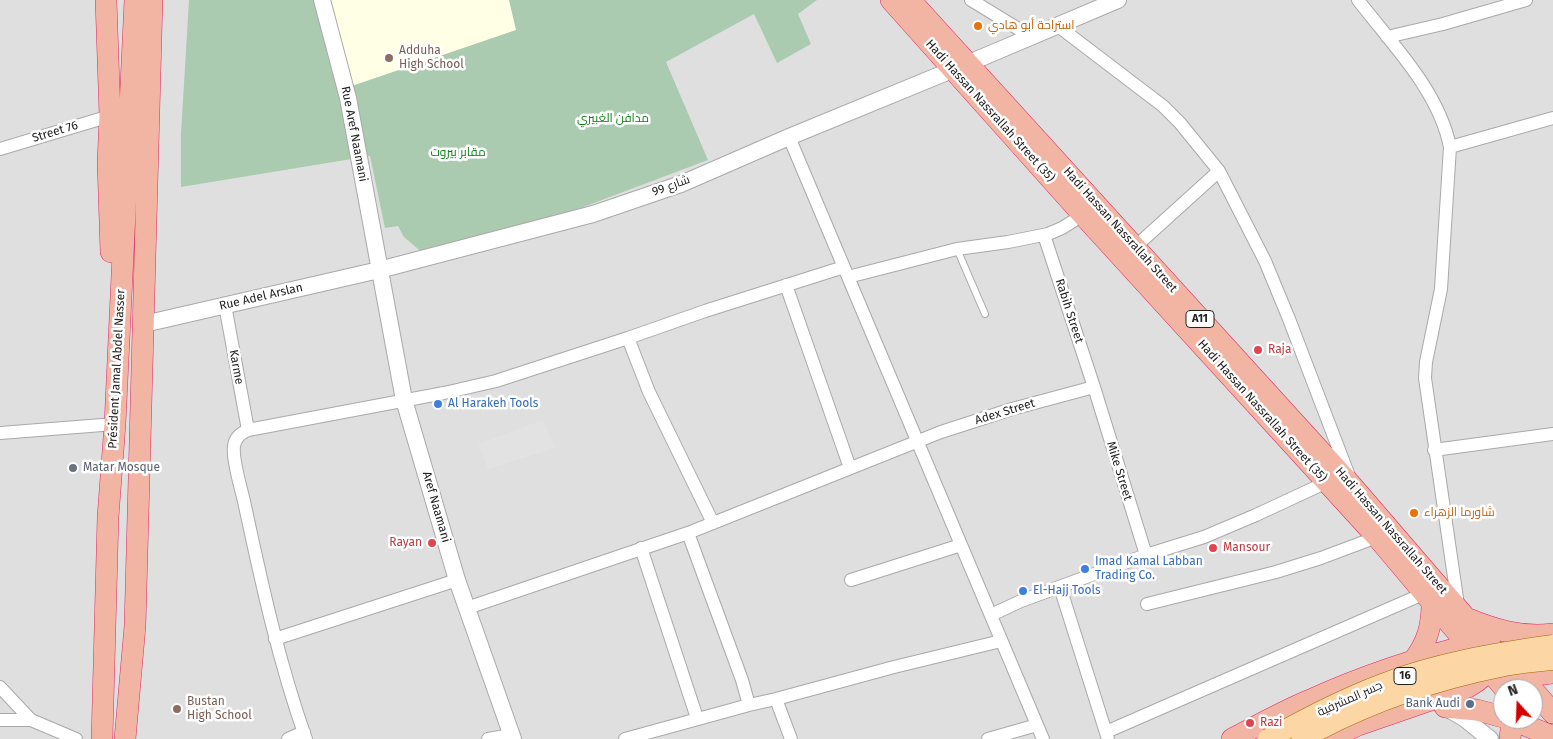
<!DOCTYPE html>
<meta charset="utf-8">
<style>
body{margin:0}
#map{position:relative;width:1553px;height:739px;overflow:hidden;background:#f2efe9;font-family:"Fira Sans",sans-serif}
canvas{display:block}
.north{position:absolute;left:1493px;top:679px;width:50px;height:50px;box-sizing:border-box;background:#fff;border:1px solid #a7a7a7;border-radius:50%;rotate:340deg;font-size:14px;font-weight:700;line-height:20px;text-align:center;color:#222}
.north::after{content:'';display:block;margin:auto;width:18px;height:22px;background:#d40000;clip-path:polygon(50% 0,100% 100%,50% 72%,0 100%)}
</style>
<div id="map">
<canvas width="1553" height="739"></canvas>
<div class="north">N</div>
</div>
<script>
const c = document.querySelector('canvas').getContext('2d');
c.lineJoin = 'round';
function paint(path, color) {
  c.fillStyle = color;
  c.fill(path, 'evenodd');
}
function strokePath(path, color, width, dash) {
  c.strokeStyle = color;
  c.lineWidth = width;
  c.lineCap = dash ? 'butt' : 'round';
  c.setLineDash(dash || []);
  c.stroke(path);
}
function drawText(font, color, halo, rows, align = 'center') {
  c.font = font + ' "Fira Sans",Cairo,sans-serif';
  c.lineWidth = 5;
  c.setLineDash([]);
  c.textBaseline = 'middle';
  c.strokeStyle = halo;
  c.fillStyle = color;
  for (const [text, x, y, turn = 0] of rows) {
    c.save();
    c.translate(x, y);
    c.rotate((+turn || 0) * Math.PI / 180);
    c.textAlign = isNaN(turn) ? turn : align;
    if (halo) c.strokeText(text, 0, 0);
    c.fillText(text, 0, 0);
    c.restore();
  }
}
paint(new Path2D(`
 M0,0H1553V739H0ZM1503,689H1533V719H1503Z`), '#e0dfdf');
paint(new Path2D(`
 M325,0H509L517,30L352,86Z`), '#ffffe5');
paint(new Path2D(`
 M189,0H325L352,86L516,30L509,0H817L798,14L811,44L777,63L754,14L666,62L708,160L570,212L424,254L404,237L398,226L385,228L370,156L181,187V134Z`), '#aacbaf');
paint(new Path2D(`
 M543,420L555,448L488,469L478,444Z`), '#e2e2e2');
const service = new Path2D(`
 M957,249L985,314`);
const minor = new Path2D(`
 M971,0L1030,36
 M1358,0C1392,44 1439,91 1450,147L1441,289L1426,362L1425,378L1458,605
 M1058,26L1163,106L1180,123L1219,171L1265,261L1289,319L1349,476
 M1387,37L1443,24L1526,0
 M789,137L1043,739
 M1450,147L1553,118
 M0,149L110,116
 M1044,235L1094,387L1146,555
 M1135,247L1219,171
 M848,277L957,249L1008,242L1048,234L1062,228L1083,215
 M786,285L850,468
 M225,305L248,430
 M628,338L649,392L713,523
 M0,433L115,424
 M1434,450L1553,434
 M688,533L742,680L749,705
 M641,548L697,718
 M851,580L961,545
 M1060,587L1108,739
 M1147,604L1276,572L1321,558L1377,537
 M467,608L688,533L941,432L1012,409L1094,387
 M991,615L1021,601L1146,555L1204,537L1256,515L1327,482
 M275,639L457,580
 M0,687L31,720
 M776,699L791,739
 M0,720H31L76,739
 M1106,732L1423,594
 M288,739L304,732
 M306,739C279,663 262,585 245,506C242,491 232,460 234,446C235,438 241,433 248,430L444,393L496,381L628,338L705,311L844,267
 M488,739L511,735
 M625,739L749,705L776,699L894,667L1001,641
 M988,739L1037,725`);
const tertiary = new Path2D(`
 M322,0L348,98L404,400L457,580L513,739
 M144,324L379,270L593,214L681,184L789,137L969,63L1118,0
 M1448,709L1464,718L1490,739`);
const trunk = new Path2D(`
 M106,0L110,116L108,163L111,252
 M891,0L1083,215L1377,537L1505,689
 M910,0L1353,487L1490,646L1532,689
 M1466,618C1495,630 1522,638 1553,634
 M1414,660C1427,643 1432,626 1432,604
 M1511,678L1553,673
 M1533,690L1553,713
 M1445,707L1477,710L1503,717
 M1510,719L1549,735
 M102,739L108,517L115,424L135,0
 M125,739L135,626L152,0
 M1232,739C1257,726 1282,712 1308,701C1363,676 1420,657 1478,643
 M1330,739L1358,725L1468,687C1480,680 1488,674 1491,660
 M1510,739L1512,719`);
strokePath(service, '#a9a9a9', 8);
strokePath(minor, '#a9a9a9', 14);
strokePath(tertiary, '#a9a9a9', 18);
strokePath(trunk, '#dc2a67', 22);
strokePath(service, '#fff', 6);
strokePath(minor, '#fff', 12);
strokePath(tertiary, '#fff', 16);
strokePath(trunk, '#f2b4a3', 21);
const primaryBridge = new Path2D(`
 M1268,739C1305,719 1342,699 1382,684C1437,663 1495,653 1553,645
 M1302,739C1363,705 1431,681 1500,667C1517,663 1535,662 1553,660`);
strokePath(primaryBridge, '#a06b00', 21, []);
strokePath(primaryBridge, '#fcd6a4', 20);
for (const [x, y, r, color] of [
 [978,26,5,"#e8710a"],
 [389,58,5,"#8d6e63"],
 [1258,350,5,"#e0444e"],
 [438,404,5,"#3f7fe0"],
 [73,468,5,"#6b7280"],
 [1414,513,5,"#e8710a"],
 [432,543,5,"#e0444e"],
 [1213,548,5,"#e0444e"],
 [1085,569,5,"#3f7fe0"],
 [1023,591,5,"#3f7fe0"],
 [1470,704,5,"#5c6f8a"],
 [177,709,5,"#8d6e63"],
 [1250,723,5,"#e0444e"]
]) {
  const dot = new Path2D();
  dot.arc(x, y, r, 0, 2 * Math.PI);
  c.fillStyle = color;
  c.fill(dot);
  strokePath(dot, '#fff', 2);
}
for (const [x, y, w] of [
 [1200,319,28],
 [1405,676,22]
]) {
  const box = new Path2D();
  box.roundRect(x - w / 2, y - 8.5, w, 17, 4);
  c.fillStyle = '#fff';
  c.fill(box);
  strokePath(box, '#222', 1);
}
drawText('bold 11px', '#222', null, [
 ["A11",1200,319],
 ["16",1405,676]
]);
drawText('12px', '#c56008', '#fff', [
 ["استراحة أبو هادي",988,26],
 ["شاورما الزهراء",1424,513]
], 'left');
drawText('12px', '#785e54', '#fff', [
 ["Adduha",399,51],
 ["High School",399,65],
 ["Bustan",187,702],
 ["High School",187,716]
], 'left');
drawText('12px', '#222', '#fff', [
 ["Hadi Hassan Nassrallah Street (35)",990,111,48],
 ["Street 76",55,132,-17],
 ["Rue Aref Naamani",354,134,79],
 ["شارع 99",671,186,-20],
 ["Hadi Hassan Nassrallah Street",1120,230,48],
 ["Rue Adel Arslan",261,297,-13],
 ["Rabih Street",1069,311,72],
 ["Karme",236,367,79],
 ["Président Jamal Abdel Nasser",117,369,-87],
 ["Hadi Hassan Nassrallah Street (35)",1262,411,48],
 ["Adex Street",1005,412,-17],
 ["Mike Street",1119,471,73],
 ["Aref Naamani",436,507,74],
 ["Hadi Hassan Nassrallah Street",1391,531,49],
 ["جسر المشرفية",1350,699,-24]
]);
drawText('12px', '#0c8416', '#fff', [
 ["مدافن الغبيري",613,119],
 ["مقابر بيروت",458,153]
]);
drawText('12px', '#be3a42', '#fff', [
 ["Raja",1268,350],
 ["Rayan",422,543,"right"],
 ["Mansour",1223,548],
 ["Razi",1260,723]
], 'left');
drawText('12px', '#366cbe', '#fff', [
 ["Al Harakeh Tools",448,404],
 ["Imad Kamal Labban",1095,562],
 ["Trading Co.",1095,576],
 ["El-Hajj Tools",1033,591]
], 'left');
drawText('12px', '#5b616d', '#fff', [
 ["Matar Mosque",83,468]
], 'left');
drawText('12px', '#4e5e75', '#fff', [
 ["Bank Audi",1460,704]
], 'right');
</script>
